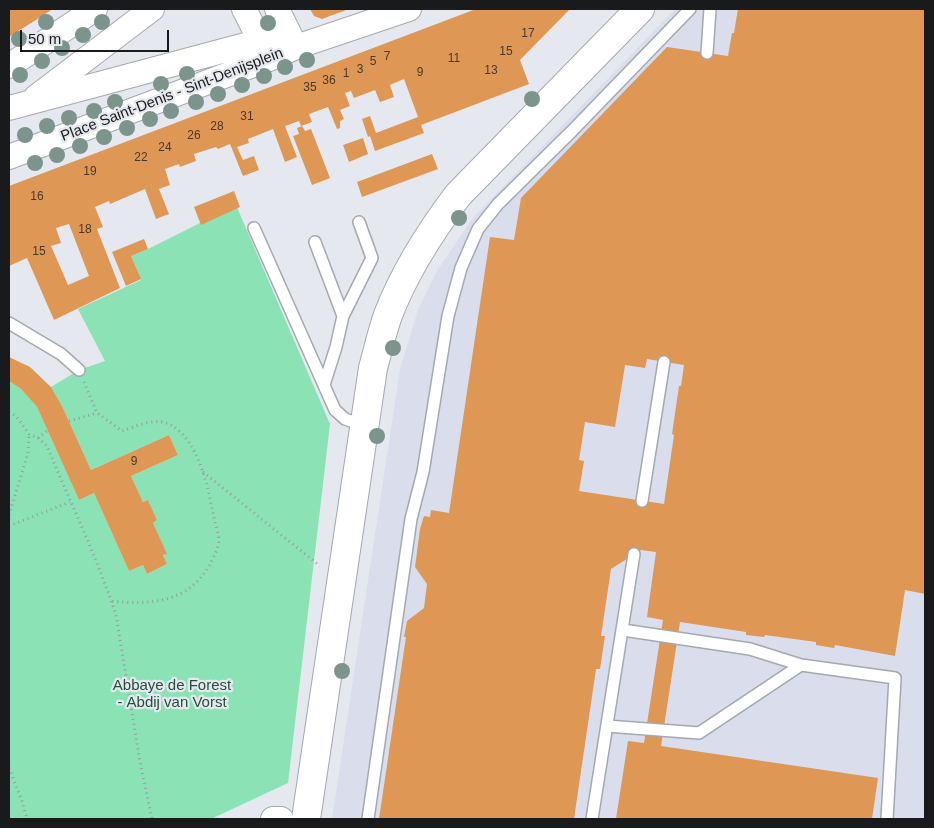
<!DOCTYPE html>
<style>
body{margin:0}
#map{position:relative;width:934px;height:828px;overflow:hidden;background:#e6e8f0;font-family:Helvetica,sans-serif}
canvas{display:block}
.frame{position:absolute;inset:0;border:10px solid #191a1c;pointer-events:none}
.scale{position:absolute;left:20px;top:30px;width:149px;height:22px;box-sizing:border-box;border:2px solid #191a1c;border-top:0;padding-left:6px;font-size:15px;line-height:18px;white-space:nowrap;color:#191a1c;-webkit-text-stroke:4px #e6e8f0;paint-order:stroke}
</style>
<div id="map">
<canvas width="934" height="828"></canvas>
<div class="frame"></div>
<div class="scale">50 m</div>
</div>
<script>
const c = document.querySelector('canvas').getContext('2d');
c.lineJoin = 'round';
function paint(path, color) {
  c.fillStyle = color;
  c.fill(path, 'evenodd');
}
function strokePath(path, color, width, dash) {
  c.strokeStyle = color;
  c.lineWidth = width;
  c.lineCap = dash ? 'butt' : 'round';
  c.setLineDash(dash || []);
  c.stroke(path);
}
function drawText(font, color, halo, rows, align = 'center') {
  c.font = font + ' Helvetica,sans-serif';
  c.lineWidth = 4.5;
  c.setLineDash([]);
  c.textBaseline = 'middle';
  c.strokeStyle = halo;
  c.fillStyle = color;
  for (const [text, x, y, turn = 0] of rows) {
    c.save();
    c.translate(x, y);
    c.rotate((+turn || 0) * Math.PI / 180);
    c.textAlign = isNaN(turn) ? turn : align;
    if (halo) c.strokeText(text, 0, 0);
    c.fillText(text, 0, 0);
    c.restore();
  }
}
paint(new Path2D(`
 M675,9H925V819H332L400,369L418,310L437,271L472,219Z`), '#d9ddec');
paint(new Path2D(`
 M236,205L330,424L288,783L211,819H9V381L21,389L37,407L79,500L94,493L129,571L143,565L147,574L167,564L163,555L166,554L153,523L157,520L148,500L143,502L131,476L178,455L169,435L91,470L62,406L51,387L79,370L105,361L78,309L141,280L131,256L148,249Z`), '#8ae2b5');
paint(new Path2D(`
 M9,9H53L9,37Z
 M310,9H349L322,19L314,16Z
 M476,9H570L520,60L529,84L421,125L424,133L375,151L370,136L368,137L362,119L370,116L376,133L418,117L404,79L390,85L394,97L380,102L375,90L354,98L351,91L345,93L350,106L340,110L344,119L340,121V128L337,129L328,107L309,114L312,122L301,126L299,121L285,126L297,157L285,162L273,129L248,139L249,143L237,147L243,160L254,156L259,170L243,176L230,144L218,149L216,147L194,154L196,161L180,167L179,164L165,169L170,185L159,189L169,214L156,219L145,189L110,204L109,201L95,207L103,227L97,229L120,288L54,320L27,258L9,266V186ZM69,224L89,276L68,285L51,246L61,243L56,228Z
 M738,9H925V594L905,590L895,656L835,645L834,648L816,645V642L765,635L764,637L746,635V632L680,622L661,746L878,778L872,819H616L628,741L644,743L663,620L647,617L656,552L641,550L611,569L601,636H605L600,669H596L574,819H379L406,637H404L407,621L424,608L427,584L415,567L420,529L424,516L430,517L431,510L449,513L490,237L514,240L521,198L667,47L728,56L732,33H734ZM647,359L684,365L681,386H679L672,434L674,435L664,504L579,491L584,461L579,460L585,422L615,427L625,365L645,368Z
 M302,126L305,131L311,129L330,178L312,185L293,136L299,134L297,128Z
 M363,138L368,154L349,162L343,145Z
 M432,154L438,169L362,197L357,182Z
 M234,191L240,207L201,225L194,207Z
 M144,239L148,249L131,256L141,279L126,286L112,252Z
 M9,357L30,367L51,387L62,406L91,470L169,435L178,455L131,476L143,502L148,500L157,520L153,523L167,554L163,555L167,564L147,574L143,565L129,571L94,493L79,500L37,407L21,389L9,381Z`), '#de9754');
const lane = new Path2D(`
 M707,53L710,9
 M254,228L335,410L345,419L365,426
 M315,242L343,316L336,347L324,385
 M343,316L372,258L359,222
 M9,323L61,354L79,370
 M642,501L664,362
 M623,630L750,649L801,665L895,678L887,819
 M607,726L699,733L801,665
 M368,819L411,519L423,472L448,316L461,268L478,229L498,204L572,131L690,9
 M592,819L634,554`);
const street = new Path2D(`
 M244,9L266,52
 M296,47L409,9
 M9,66L95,9
 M36,97L152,9
 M9,108L260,41L279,32
 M9,157L269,59L296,47L277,9
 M273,819H281`);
const secondary = new Path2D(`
 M306,819L373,368C378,350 382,332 388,315C405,271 430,232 458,195L640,9`);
strokePath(lane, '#a6a8af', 14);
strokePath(street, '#a6a8af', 26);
strokePath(secondary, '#a6a8af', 30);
strokePath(new Path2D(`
 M84,382L97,413L122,431C134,427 154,418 166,423C190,432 200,462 207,485C210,497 212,510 215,522C216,528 219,535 219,541C218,550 213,558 209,566C187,603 151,605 111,601
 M9,412L16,416L29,434L38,438L47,446C70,502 97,557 116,615L140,762L152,819
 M69,421L97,413
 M38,438L48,430
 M203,472L320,566
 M9,515L28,453L29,434
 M9,526L70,502
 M9,768L22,801L27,819`), '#999ba0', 3, [1, 4]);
strokePath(lane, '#fff', 11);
strokePath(street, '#fff', 24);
strokePath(secondary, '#fff', 28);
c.fillStyle = '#7b948c';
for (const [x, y] of [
 [46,22],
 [102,22],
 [268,23],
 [83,35],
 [19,39],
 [62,48],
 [307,60],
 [42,61],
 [285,67],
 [187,74],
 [20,75],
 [264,76],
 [161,84],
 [242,85],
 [218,94],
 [532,99],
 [115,102],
 [196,102],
 [94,111],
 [171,111],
 [69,118],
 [150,119],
 [47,126],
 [127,128],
 [25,135],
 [104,137],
 [80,146],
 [57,155],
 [35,163],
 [459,218],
 [393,348],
 [377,436],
 [342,671]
]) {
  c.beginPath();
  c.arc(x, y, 8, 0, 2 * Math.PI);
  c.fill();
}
drawText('12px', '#4a392a', null, [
 ["17",528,34],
 ["15",506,52],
 ["7",387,57],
 ["11",454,59],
 ["5",373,62],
 ["3",360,70],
 ["13",491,71],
 ["9",420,73],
 ["1",346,74],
 ["36",329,81],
 ["35",310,88],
 ["31",247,117],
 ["28",217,127],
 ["26",194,136],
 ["24",165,148],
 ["22",141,158],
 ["19",90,172],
 ["16",37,197],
 ["18",85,230],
 ["15",39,252],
 ["9",134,462]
]);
drawText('15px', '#191a1c', '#e6e8f0', [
 ["Place Saint-Denis - Sint-Denijsplein",172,95,-21]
]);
drawText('15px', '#244f3a', '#e6e8f0', [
 ["Abbaye de Forest",172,686],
 ["- Abdij van Vorst",172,703]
]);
</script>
